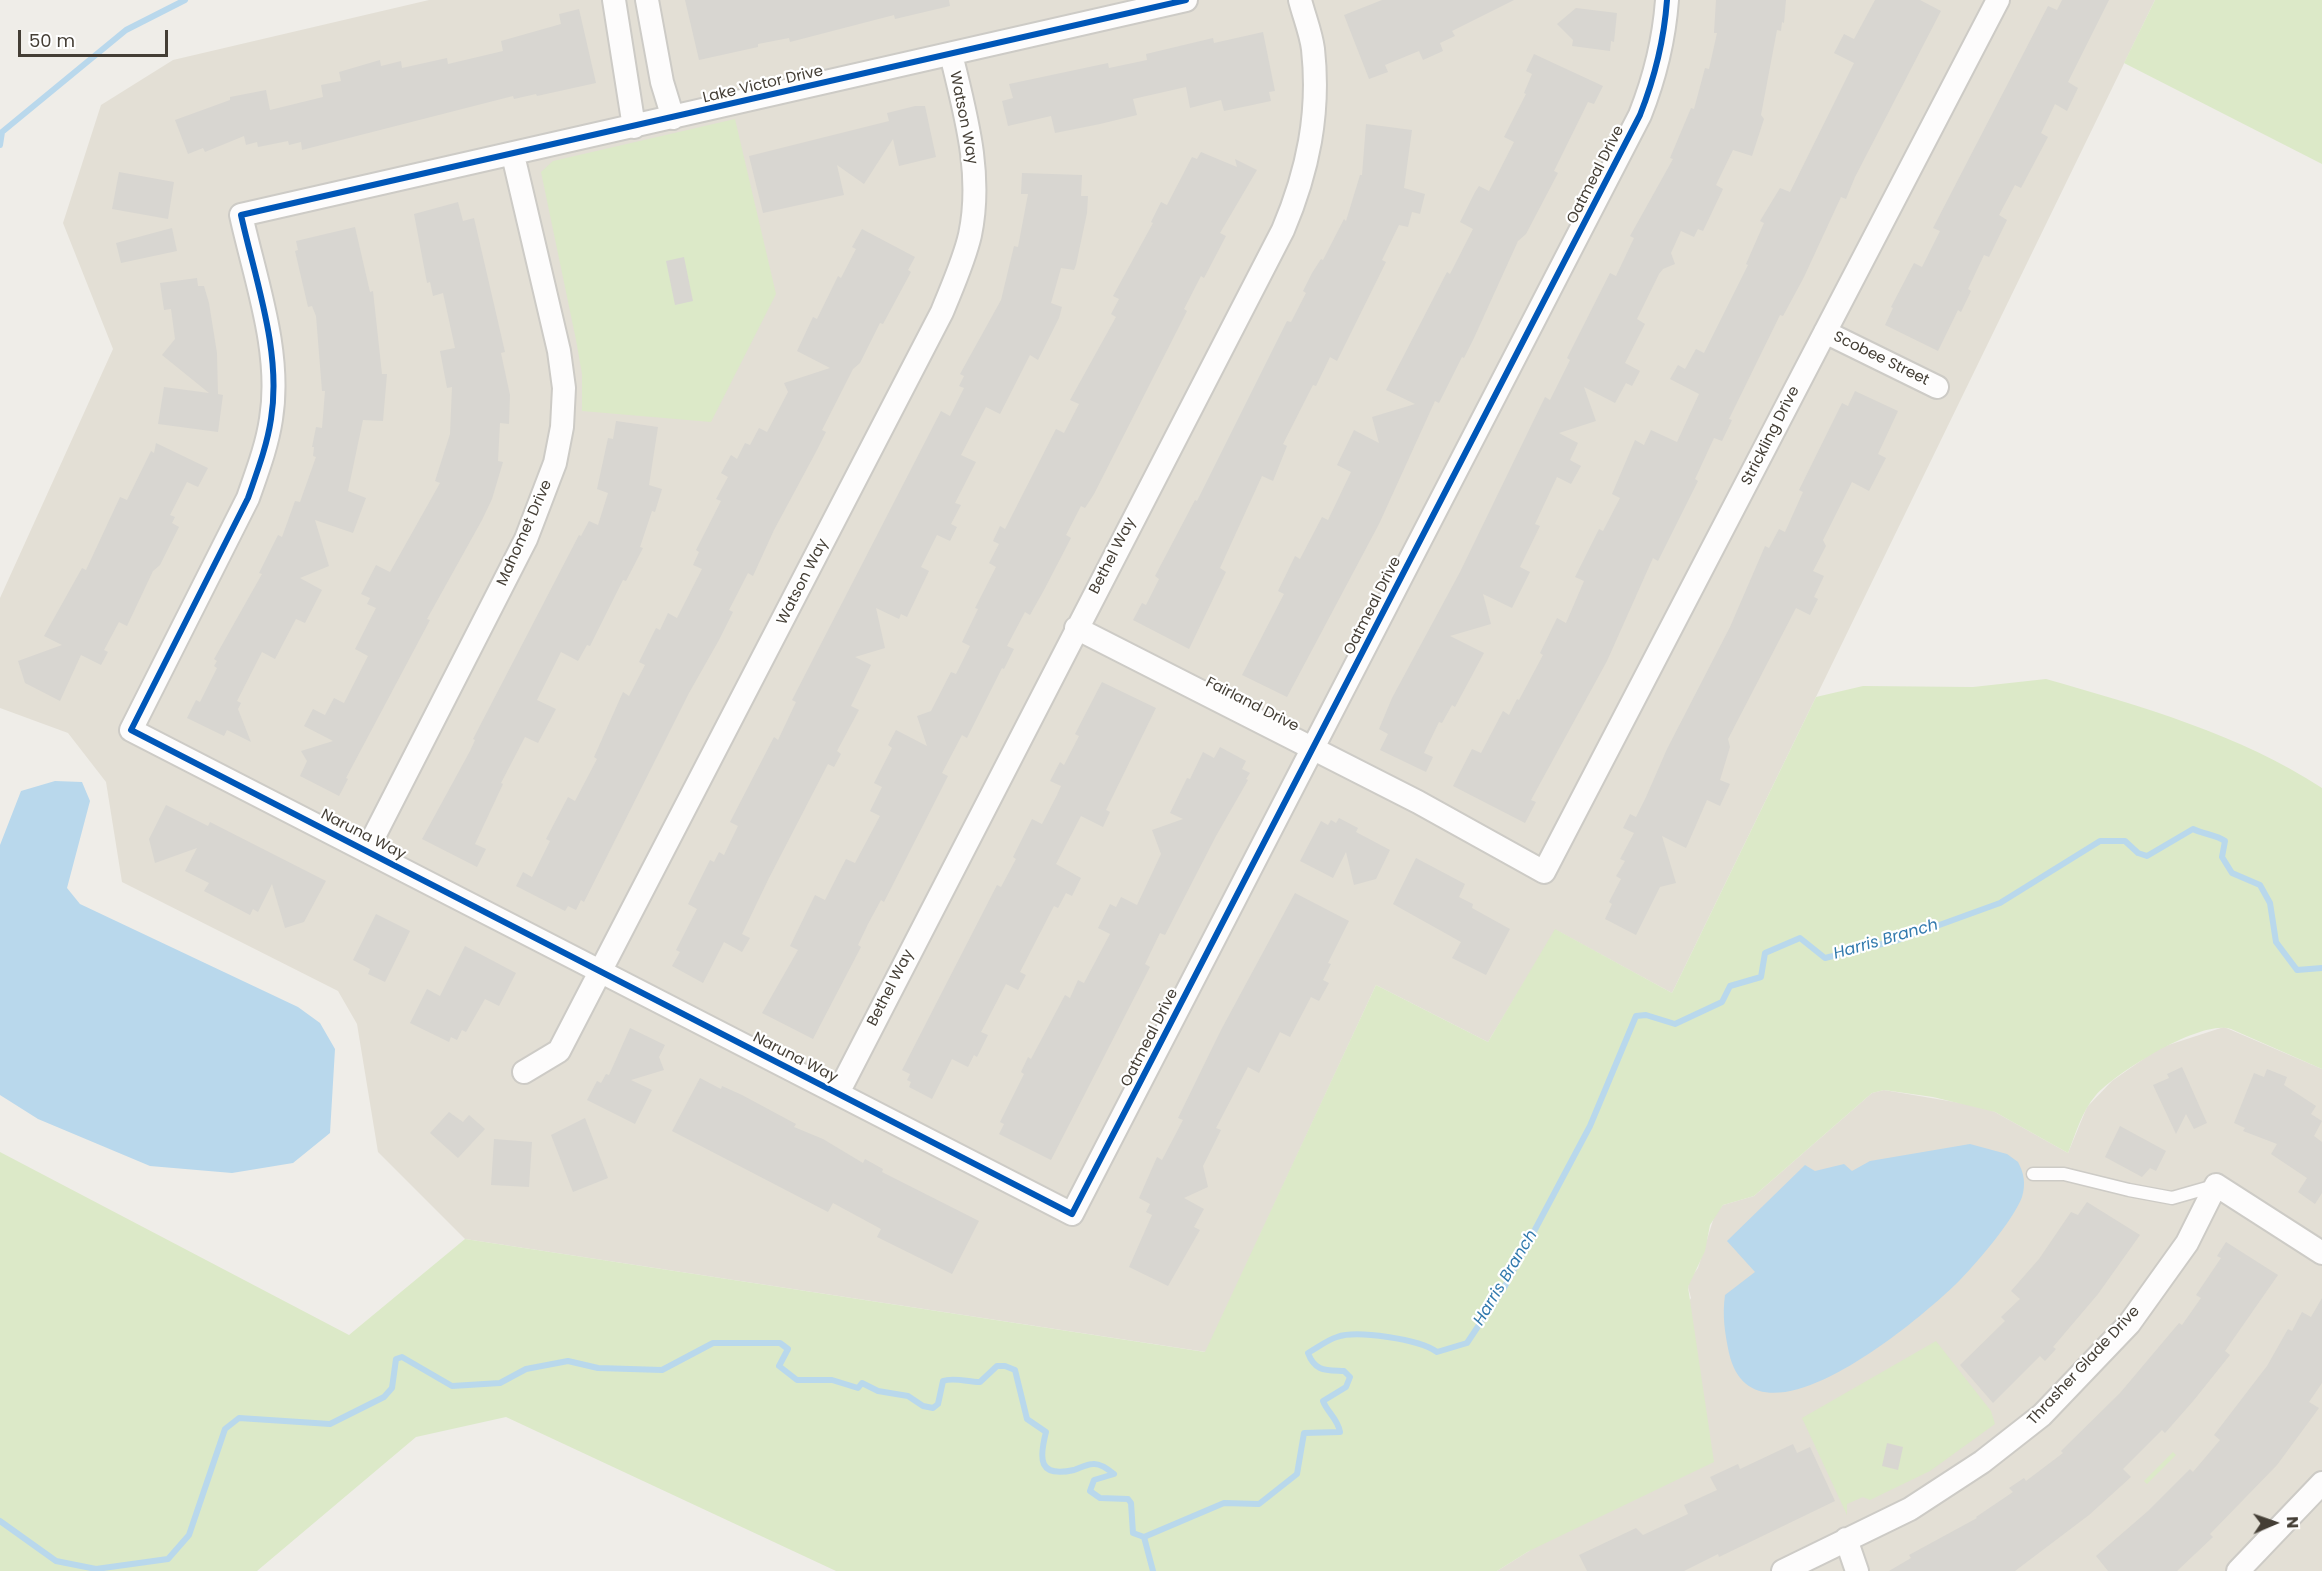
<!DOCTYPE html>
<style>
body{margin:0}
#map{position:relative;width:2322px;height:1571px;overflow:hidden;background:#efede8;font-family:Poppins,sans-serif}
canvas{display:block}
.north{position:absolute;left:2244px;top:1493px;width:60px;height:60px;-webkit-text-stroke:4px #fff;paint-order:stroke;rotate:88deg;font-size:16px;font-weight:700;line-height:24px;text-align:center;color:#443e35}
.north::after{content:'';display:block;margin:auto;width:21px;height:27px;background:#443e35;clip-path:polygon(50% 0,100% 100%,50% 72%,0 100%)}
.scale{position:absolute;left:18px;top:30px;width:150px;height:27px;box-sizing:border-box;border:3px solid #443e35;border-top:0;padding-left:8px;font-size:18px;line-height:21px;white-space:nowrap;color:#443e35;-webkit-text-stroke:4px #fff;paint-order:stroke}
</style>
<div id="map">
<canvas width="2322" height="1571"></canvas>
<div class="north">N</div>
<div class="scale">50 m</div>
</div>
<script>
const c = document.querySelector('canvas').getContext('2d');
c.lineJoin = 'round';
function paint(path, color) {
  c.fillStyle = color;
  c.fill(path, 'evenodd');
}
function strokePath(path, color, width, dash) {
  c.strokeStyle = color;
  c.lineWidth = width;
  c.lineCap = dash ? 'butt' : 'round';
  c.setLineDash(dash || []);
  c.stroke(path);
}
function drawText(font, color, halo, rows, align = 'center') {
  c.font = font + ' Poppins,sans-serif';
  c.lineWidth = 4.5;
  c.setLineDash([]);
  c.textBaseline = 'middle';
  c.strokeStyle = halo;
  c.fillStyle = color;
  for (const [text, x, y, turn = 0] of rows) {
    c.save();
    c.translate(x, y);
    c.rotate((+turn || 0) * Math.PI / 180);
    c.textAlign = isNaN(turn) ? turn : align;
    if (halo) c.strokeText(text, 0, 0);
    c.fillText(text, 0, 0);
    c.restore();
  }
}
paint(new Path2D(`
 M429,0H2155L1672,993L1556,930L1488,1042L1376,985L1206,1352L465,1239L378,1152L357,1024L338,991L122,882L106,782L68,733L0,708V598L113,349L63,223L101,105L173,60Z
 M2224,1027L2322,1069V1571H1497L1529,1551L1691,1298L1688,1287L1690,1279L1698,1268L1715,1214L1723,1205L1754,1196L1872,1093L1884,1090L1978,1106L1995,1112L2068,1153L2087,1107L2112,1081L2159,1048Z`), '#e3dfd5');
paint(new Path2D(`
 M2155,0H2322V164L2124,63Z
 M735,119L776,294L711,422L582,411V374L576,340L541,172L553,161Z
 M2046,679C2140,706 2240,734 2322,788V1069L2231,1029C2201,1019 2117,1072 2096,1095C2082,1111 2076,1133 2068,1153L1995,1112L1933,1097L1884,1090L1872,1093L1754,1196L1723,1205L1710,1225L1705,1251L1688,1287L1714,1462L1529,1551L1497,1571H836L506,1417L416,1437L257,1571H0V1152L349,1335L465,1239L1205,1352L1376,985L1488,1042L1555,929L1672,993L1816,697L1863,686L1973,687Z
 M1936,1341L1991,1411L1995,1424L1930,1471L1870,1500L1863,1497L1847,1504V1515L1802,1418Z
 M2173,1452L2176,1455L2147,1484L2144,1481Z`), '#dce9c8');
paint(new Path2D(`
 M55,781L82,782L90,801L67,888L80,904L298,1007L320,1023L335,1049L330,1133L293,1163L232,1173L150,1166L38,1119L0,1095V845L21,791Z
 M1970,1144L2007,1154L2018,1162C2024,1173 2026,1184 2022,1197C2013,1221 1975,1265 1956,1284C1920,1319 1754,1461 1729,1353C1725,1333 1722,1316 1725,1295L1755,1272L1727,1241L1805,1165L1815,1171L1844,1164L1852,1171L1870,1161Z`), '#b9d8ec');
strokePath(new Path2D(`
 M0,145L2,132L126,30L185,0
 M0,1521L56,1561L96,1569L168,1559L189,1535L225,1429L239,1418L330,1424L384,1397L392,1388L396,1359L402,1357L452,1386L500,1383L526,1369L568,1361L598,1368L662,1370L713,1343H780L788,1349L779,1366L797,1380H832L858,1388L862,1383L878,1391L908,1396L923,1406L933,1408L938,1404L943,1381C953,1377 968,1382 980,1382L997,1366H1005L1015,1370L1027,1419L1046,1432C1039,1459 1038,1478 1074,1470C1080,1468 1087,1464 1093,1464C1100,1463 1108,1469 1114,1474L1094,1480L1090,1491L1100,1498L1128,1499L1131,1503L1133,1533L1144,1537L1224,1503L1259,1504L1297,1474L1304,1433L1340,1432C1338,1419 1327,1412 1323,1401L1346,1387L1350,1377L1344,1371C1326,1370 1315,1372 1308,1353C1317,1348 1327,1340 1337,1337C1357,1330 1419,1339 1437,1352L1467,1343L1505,1286L1590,1126L1636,1016L1646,1015L1675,1024L1722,1002L1730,986L1761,977L1765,953L1800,938L1825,958L1898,940L2000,903L2100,841H2125L2138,853L2147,856L2193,829C2203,834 2217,835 2225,841L2222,857L2232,873L2260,885L2270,903L2276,942L2297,970L2322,968
 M1144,1537L1153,1571`), '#b9d8ec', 6);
paint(new Path2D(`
 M685,0H949L950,6L895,19L894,15L790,42L789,38L758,44V47L699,60Z
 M1382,0H1514L1452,31L1455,36L1440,43L1443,51L1423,60L1419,51L1385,65L1388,72L1369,79L1344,15Z
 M1716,0H1786L1784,23L1782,22L1781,31L1777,30L1761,115L1764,119L1752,156L1733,150L1716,185L1723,189L1703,231L1698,229L1694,237L1681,231L1671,253L1675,264L1663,269L1659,274L1637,319L1645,324L1625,363L1640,371L1632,386L1626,383L1615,403L1584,387L1596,421L1559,433L1578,443L1570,460L1581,466L1571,484L1557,477L1535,524L1540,526L1520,567L1530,572L1512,608L1483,594L1491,624L1450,636L1484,653L1455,707L1452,705L1442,723L1439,722L1424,753L1433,757L1426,772L1380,750L1388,734L1379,729L1392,698L1460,572L1545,397L1550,400L1570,360L1567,358L1610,273L1616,276L1634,238L1630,236L1673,159L1670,158L1691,108L1694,109L1705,68L1709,69L1717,33H1714Z
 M1875,0H1920L1941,11L1855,177L1846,199L1841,197L1804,277L1783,316L1780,315L1729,419L1732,420L1722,441L1714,438L1695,479L1698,481L1658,561L1653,558L1607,661L1531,800L1536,802L1525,823L1453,786L1472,749L1481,753L1503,711L1509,715L1517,699L1519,700L1543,655L1540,653L1557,618L1566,623L1584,581L1575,577L1599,529L1603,531L1620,498L1612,494L1635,440L1644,445L1651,430L1677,442L1699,394L1670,379L1678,365L1685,369L1696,349L1704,353L1748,265L1746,264L1764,223L1760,221L1780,188L1790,192L1854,63L1834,53L1844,34L1854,39Z
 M2062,0H2109L2068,82L2078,88L2067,111L2055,104L2041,133L2048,137L2021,188L2015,185L1999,215L2007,220L1989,257L1984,255L1968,289L1971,291L1961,312L1958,310L1938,351L1885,325L1893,308L1891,307L1914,263L1922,267L1940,231L1933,228L2048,6L2057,10Z
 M1576,8L1617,13L1614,42L1611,41L1610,51L1572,46L1573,40L1557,24Z
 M579,9L596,83L537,96L536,94L514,99L513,96L302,150L301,142L289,145L288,141L258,147L257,142L246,145L244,136L205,152L203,148L188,154L175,120L230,100V97L266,90L270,110L323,97L321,85L341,81L339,72L380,60L381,66L401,61L402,68L447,58L448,64L503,51L501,41L561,24L559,14Z
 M1263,32L1275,91L1269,92L1271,101L1224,111L1221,100L1190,108L1186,87L1133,99L1137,115L1100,124L1055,133L1051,116L1008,126L1002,101L1013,98L1009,84L1108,63L1109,68L1147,60L1146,54L1213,38L1214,43Z
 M1534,54L1603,86L1594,104L1588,102L1554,171L1558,173L1526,234L1518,241L1474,338L1464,358L1462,357L1439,403L1435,401L1379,524L1287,697L1242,675L1284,594L1278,591L1295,556L1300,559L1322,517L1328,520L1351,472L1337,465L1354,430L1379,443L1372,417L1415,404L1386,390L1447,272L1450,274L1473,229L1460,222L1475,192L1479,186L1489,191L1514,142L1504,137L1526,94L1524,93L1532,74L1526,71Z
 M915,106H925L936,157L899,166L893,139L864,184L837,165L844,195L763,213L749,156L889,121L887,113Z
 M1366,124L1412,130L1404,188L1425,194L1420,214L1412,212L1408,227L1399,225L1382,260L1386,262L1337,361L1330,357L1316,386L1313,385L1283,444L1287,446L1273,481L1262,476L1220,568L1226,572L1189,649L1133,620L1142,603L1146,605L1159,579L1155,576L1195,500L1197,501L1287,321L1291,322L1306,293L1303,291L1312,273L1321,259L1323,260L1344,219L1346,221L1360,175H1362Z
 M1201,152L1237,167L1235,159L1257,170L1220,233L1226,236L1204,278L1201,276L1184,309L1187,311L1094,494L1085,508L1081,506L1066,535L1071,538L1044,590L1030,615L1025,612L1007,646L1014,649L1004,669L1002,668L967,738L962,735L942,773L948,776L884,902L881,900L868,924L858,945L861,947L813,1039L762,1013L798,950L790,946L815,895L825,900L846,859L855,863L880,816L870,811L882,787L874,783L892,748L888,745L896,730L927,746L917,716L931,711L951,672L956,674L970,646L962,642L978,609L975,608L996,567L989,563L999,544L993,541L1000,526L1005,529L1056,429L1064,433L1079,404L1070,400L1116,317L1111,314L1119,299L1113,296L1153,223L1151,222L1161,202L1167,205L1192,157L1197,159Z
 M119,172L174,182L168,219L112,209Z
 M1022,173L1082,175L1081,196H1088L1087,213L1076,265L1074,270L1061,268L1051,303L1062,307L1059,318L1038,360L1030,355L1000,414L986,407L961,455L976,462L955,503L961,505L951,524L957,527L950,541L937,535L921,567L929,571L907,617L901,614L899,619L876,608L885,648L855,657L871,665L851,706L859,710L837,751L841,754L834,767L828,764L769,878L742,934L750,938L742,952L724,942L703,983L672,966L680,952L676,950L697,909L688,904L710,860L714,862L719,852L724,855L738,826L730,822L774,737L778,740L796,702L792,700L941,411L950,416L964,388L959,386L964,376L960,374L1001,300L1014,246L1018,247L1028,194H1021Z
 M458,202L463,221L474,218L505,352L501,353L510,395L509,424L500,423L498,461L503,462L492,499L482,520L427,619L430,620L346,778L348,779L339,796L300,776L307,761L301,751L333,741L304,726L313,709L325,715L334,698L344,703L368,656L355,649L376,608L367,604L370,598L361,594L376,565L390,572L440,483L435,481L450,434L452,387L447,388L440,351L455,348L443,293L433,296L430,282L427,283L414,214Z
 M355,227L370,292L373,291L382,374H387L383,421L363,420L348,491L366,498L353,533L315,520L329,566L300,578L322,590L305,623L296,619L275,659L262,652L237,701L241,703L238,709L251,742L227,730L224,736L187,718L196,700L200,702L217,668L214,666L217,661L214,659L262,574L259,573L278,535L282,537L295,501L300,502L316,457L313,456L314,447H312L316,427L322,428L325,391H322L316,316L312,306L308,307L295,251L298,250L296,241Z
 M172,228L177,251L121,263L116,243Z
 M862,229L915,257L908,270L911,272L883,324L880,323L860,363L853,369L822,430L826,432L817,450L774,530L753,576L748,573L729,610L733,612L719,640L689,693L584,902L581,900L576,910L568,906L565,911L516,886L523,872L532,877L550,841L546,839L568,797L575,801L597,759L594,757L623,692L629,696L645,665L639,662L656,628L660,630L668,613L677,618L702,569L693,565L699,552L696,550L721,501L716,499L728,477L721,473L731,455L737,459L745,443L750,445L759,428L767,432L788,392L784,383L830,368L797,351L813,317L817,319L838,276L841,278L856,249L852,247Z
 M684,257L693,301L675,305L666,261Z
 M197,278L198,286H204L209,303L217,353L218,394L223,395L218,432L158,424L164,387L209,393L162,355L175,339L171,309L164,310L160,283Z
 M1855,391L1898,411L1878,454L1886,458L1869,491L1852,482L1823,540L1826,546L1813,571L1824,576L1814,597L1818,599L1810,615L1796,608L1728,739L1730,747L1720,780L1730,784L1720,806L1707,800L1686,848L1662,836L1676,883L1660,887L1636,935L1605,919L1612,904L1609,902L1621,879L1616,876L1625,861L1620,859L1634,833L1623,828L1630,814L1636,817L1646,797L1667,749L1730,627L1765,546L1769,548L1779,529L1785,532L1803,492L1799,490L1842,403L1848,406Z
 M616,421L658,427L649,485L662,489L655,512L652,511L640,547L643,548L626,581L623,580L590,646L587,645L578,661L561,652L537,700L556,709L538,743L525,737L501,783L503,784L475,844L486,849L477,867L422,839L470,751L475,740L473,739L579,535L581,536L589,521L598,525L608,493L597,489L608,438L613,439Z
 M156,443L208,468L198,487L187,482L170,515L175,517L172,523L179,527L160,565L153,571L127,626L119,622L104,650L108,652L101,665L81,655L60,701L25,683L18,661L62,645L44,636L82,568L86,570L120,497L127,500L151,451L154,453Z
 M1102,682L1156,708L1106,810L1110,812L1103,827L1081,816L1056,864L1081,878L1072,896L1066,893L1058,908L1054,906L1020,972L1026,975L1018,990L1006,984L981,1032L988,1035L977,1057L974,1055L968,1067L952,1059L932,1099L909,1087L911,1082L907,1080L910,1074L902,1070L997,885L1001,887L1016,859L1013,857L1032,819L1042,824L1057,795L1061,786L1050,781L1060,762L1064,765L1079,736L1075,734Z
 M1220,747L1246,761L1242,769L1250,773L1246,779L1248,780L1216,836L1165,935L1160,933L1145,964L1150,967L1051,1160L999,1134L1004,1124L1000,1122L1024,1074L1021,1072L1028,1057L1031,1059L1065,995L1070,998L1078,980L1084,983L1110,934L1098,928L1110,904L1116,907L1121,897L1137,905L1161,854L1152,830L1183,819L1170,813L1187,778L1190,779L1203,752L1214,758Z
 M166,805L208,826L210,822L326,881L304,922L285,928L272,884L258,912L253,909L250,915L204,891L209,883L185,871L197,848L155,863L149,839Z
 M1339,818L1358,828L1356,832L1390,850L1376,879L1354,885L1346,852L1333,878L1300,861L1321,821L1328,825L1331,820L1336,823Z
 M1416,858L1465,884L1459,897L1473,904L1472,908L1510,929L1486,975L1452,958L1461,942L1393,904Z
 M1295,893L1349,921L1328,963L1331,964L1323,980L1329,983L1319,1001L1311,997L1290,1037L1280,1032L1259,1073L1248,1067L1216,1128L1221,1130L1203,1166L1208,1187L1184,1198L1204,1209L1194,1227L1200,1230L1168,1286L1129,1267L1152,1215L1146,1212L1150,1204L1139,1198L1157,1157L1162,1160L1183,1120L1178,1118L1221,1030Z
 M376,914L410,931L385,982L368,974L370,969L353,960Z
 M465,946L516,973L499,1006L485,999L466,1032L462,1030L457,1040L451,1037L449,1042L410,1023L427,989L440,996Z
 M630,1028L665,1045L659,1057L664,1070L631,1080L652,1090L635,1124L587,1100L597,1081L601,1083L606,1074L609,1075Z
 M2182,1067L2207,1123L2194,1129L2186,1114L2176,1134L2153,1085L2169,1078L2167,1074Z
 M2267,1069L2287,1077L2284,1085L2316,1106L2311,1114L2322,1121L2314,1136L2322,1142V1193L2315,1204L2298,1192L2307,1178L2271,1154L2277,1144L2243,1131L2245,1128L2234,1123L2254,1073L2264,1077Z
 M700,1078L721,1089L722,1086L742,1095L796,1124L794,1127L823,1139L863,1163L865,1159L883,1169L882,1172L979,1221L952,1274L877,1237L881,1229L833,1203L828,1212L672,1131Z
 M449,1112L463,1122L469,1115L485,1129L458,1158L430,1133Z
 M585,1118L608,1178L573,1192L551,1135Z
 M2120,1126L2166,1151L2156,1171L2150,1168L2142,1177L2105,1157Z
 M494,1139L532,1142L529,1187L491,1185Z
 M2087,1202L2140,1235L2098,1294L2053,1347L2056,1349L2045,1361L2040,1356L1993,1403L1960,1365L2005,1321L2001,1317L2020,1299L2011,1291L2039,1259L2071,1212L2078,1215Z
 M2226,1242L2278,1275L2225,1351L2230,1355L2194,1400L2165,1433L2162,1430L2123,1469L2131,1477L2089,1515L2015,1571H1889L1911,1558L1909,1555L1977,1518L1976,1517L2013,1492L2009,1488L2024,1478L2026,1481L2063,1453L2061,1451L2120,1393L2179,1323L2182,1325L2201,1298L2196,1295L2221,1258L2217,1256Z
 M2322,1298V1383L2309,1402L2319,1408L2277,1465L2210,1534L2213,1537L2177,1571H2108L2096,1556L2148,1511L2190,1469L2193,1472L2220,1440L2214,1435L2267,1366L2288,1329L2292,1331L2302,1312L2311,1317Z
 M1887,1443L1903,1447L1898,1470L1882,1466Z
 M1793,1444L1797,1453L1810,1447L1835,1501L1719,1557L1718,1554L1684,1571H1587L1579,1555L1636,1528L1643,1535L1688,1514L1684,1505L1717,1490L1710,1477L1738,1464L1740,1469Z`), '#d8d6d1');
const lane = new Path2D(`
 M2033,1174H2064L2129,1190L2172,1198L2214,1186`);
const street = new Path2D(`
 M614,0L634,127
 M647,0L662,82L673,118
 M1186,0L241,215C255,279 282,352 271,419C267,446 257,472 248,498L131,730L1072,1214L1640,115C1655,77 1664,41 1667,0
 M1825,332L1937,387
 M1076,628L1418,802L1544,872L1998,0
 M367,850L526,539L555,463L562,427L564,388L559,351L513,155
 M524,1072L559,1051L942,312C952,287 964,261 970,235C983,173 965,113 951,54
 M838,1093L1283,230C1308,171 1320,113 1313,49C1311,33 1304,16 1300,0
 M1846,1539L1857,1571
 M1783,1571L1910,1509L1982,1462L2042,1415L2129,1324L2187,1243L2216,1185L2322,1253
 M2238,1571L2322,1483`);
strokePath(lane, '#cdcbc6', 15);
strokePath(street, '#cdcbc6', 26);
strokePath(lane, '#fdfcfc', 12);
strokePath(street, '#fdfcfc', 22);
strokePath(new Path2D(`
 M1186,0L241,215C255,279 282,352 271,419C267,446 257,472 248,498L131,730L1072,1214L1640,115C1655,77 1664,41 1667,0`), '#0057b8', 6);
drawText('15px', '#443e35', '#fff', [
 ["Lake Victor Drive",763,85,-13],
 ["Watson Way",963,118,79],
 ["Oatmeal Drive",1596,175,-63],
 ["Scobee Street",1881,359,26],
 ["Strickling Drive",1771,436,-63],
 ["Mahomet Drive",525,533,-66],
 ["Bethel Way",1113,556,-63],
 ["Watson Way",803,582,-63],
 ["Oatmeal Drive",1373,606,-63],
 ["Fairland Drive",1252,705,27],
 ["Naruna Way",363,835,27],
 ["Bethel Way",891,988,-63],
 ["Oatmeal Drive",1150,1038,-63],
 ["Naruna Way",795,1058,27],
 ["Thrasher Glade Drive",2084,1366,-47]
]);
drawText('italic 16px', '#3179ad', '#fff', [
 ["Harris Branch",1886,940,-16],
 ["Harris Branch",1506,1278,-59]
]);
</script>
